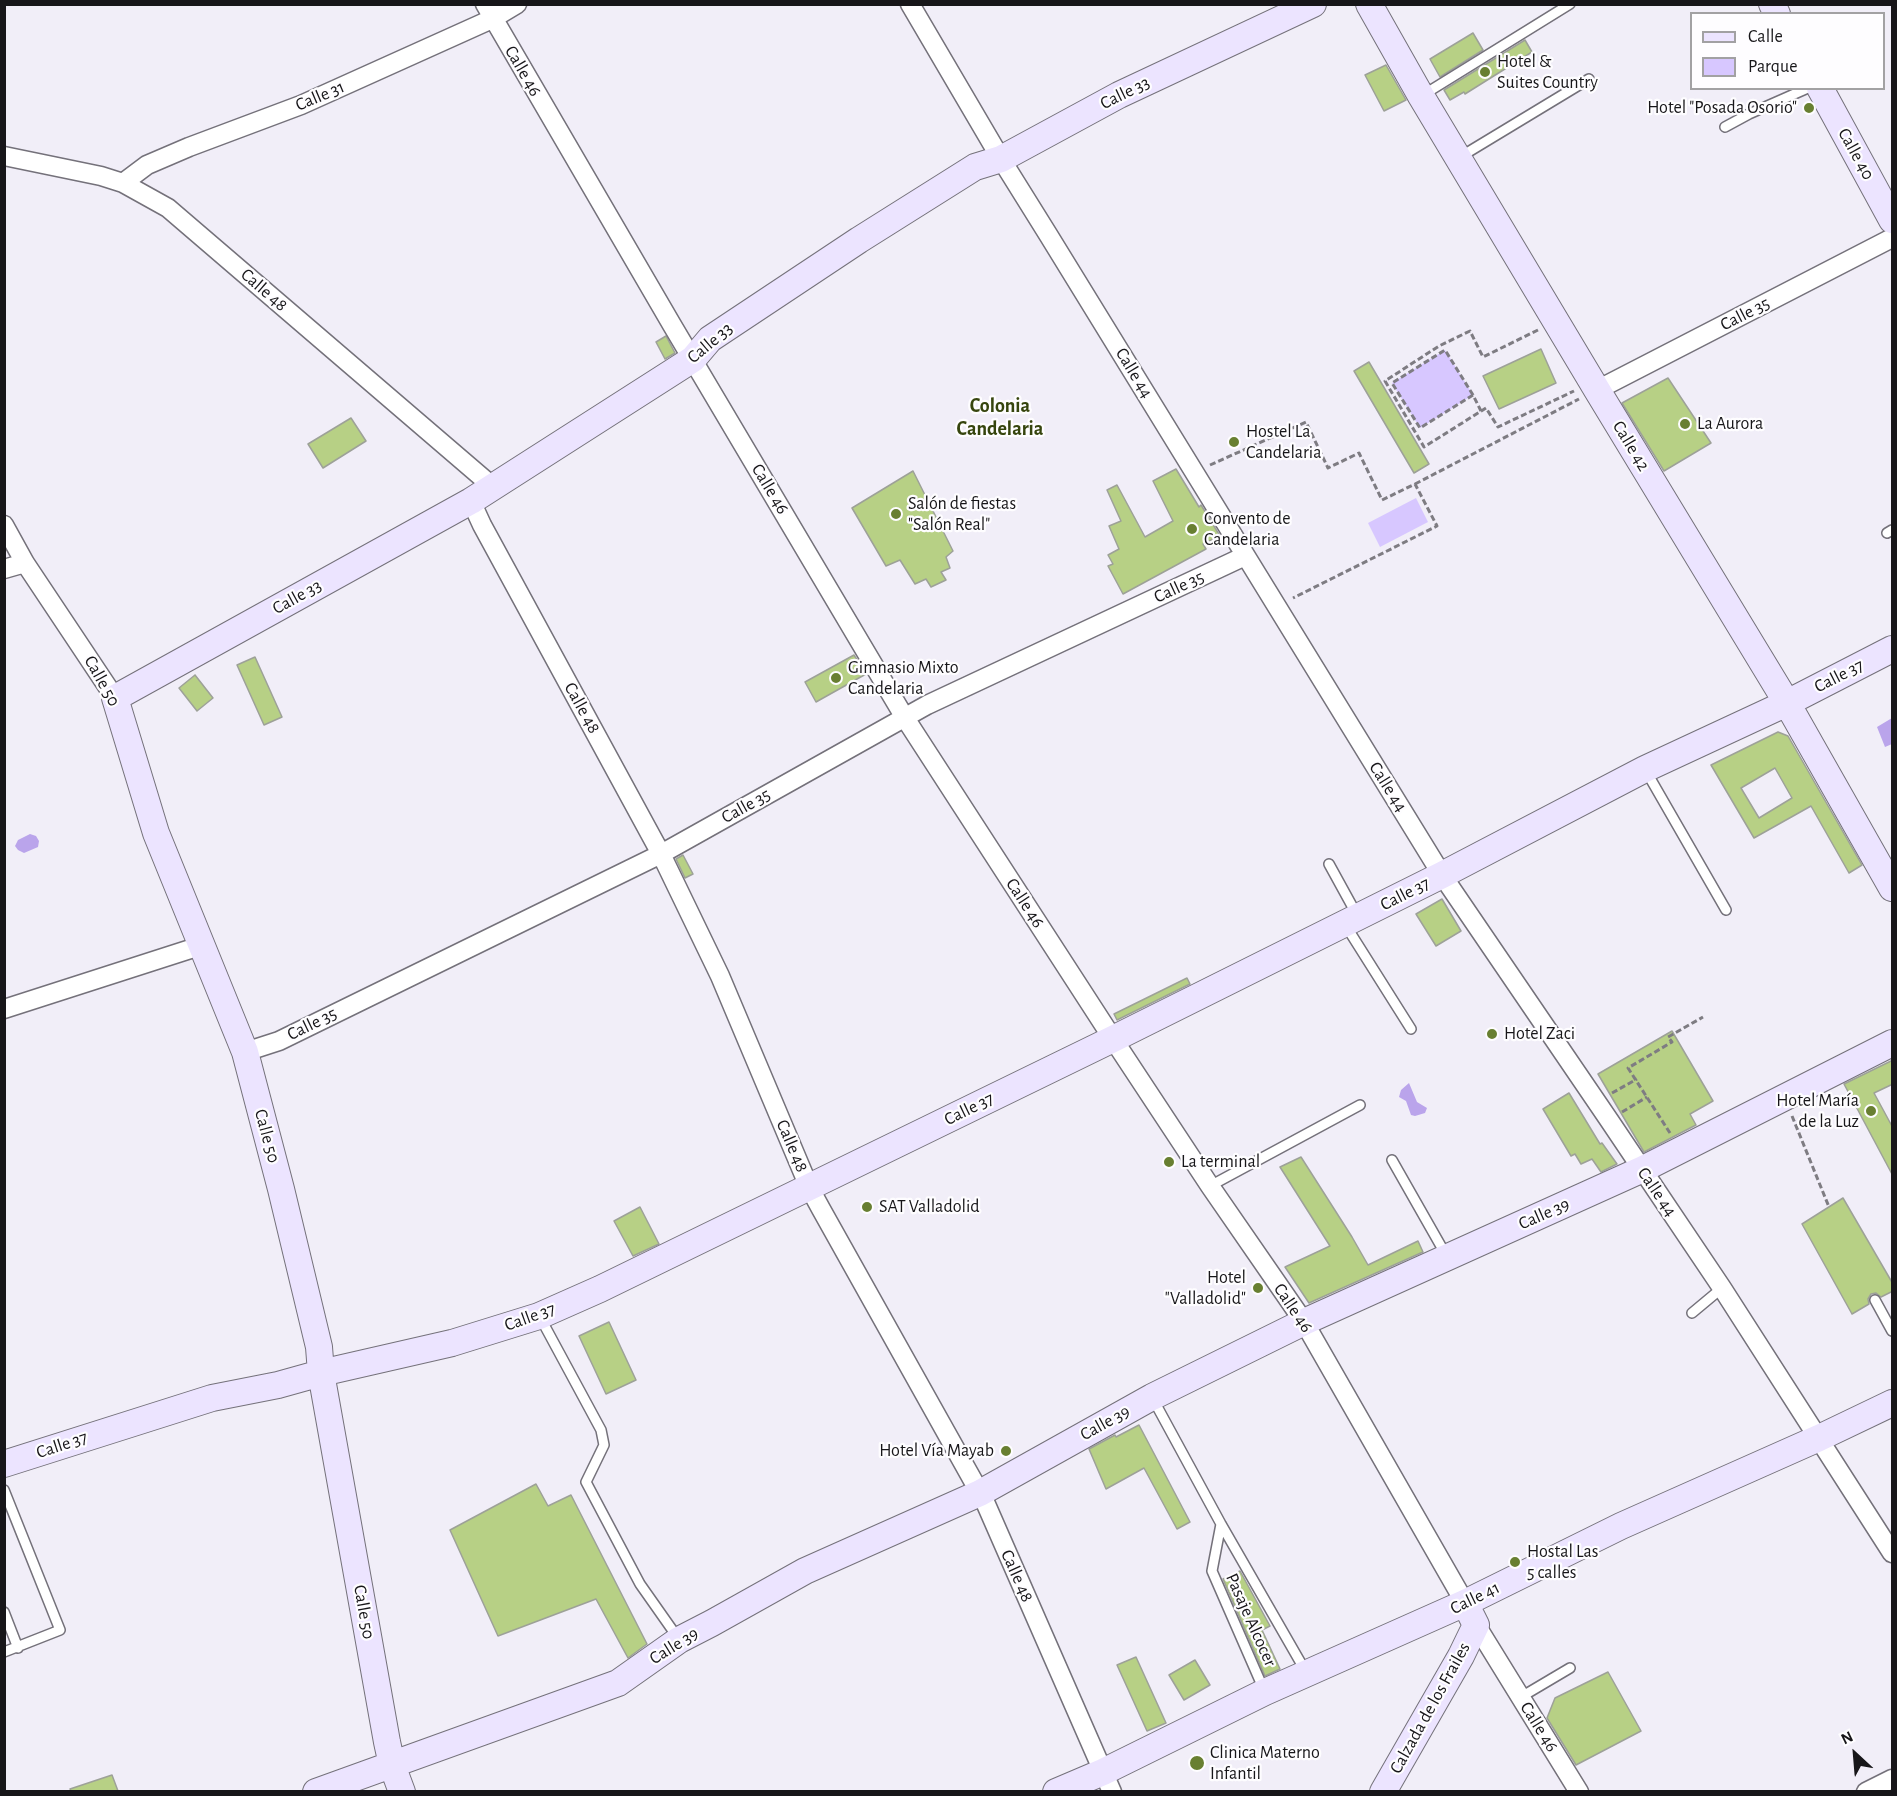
<!DOCTYPE html>
<html>
<head>
<meta charset="utf-8">
<style>
	body { margin:0 }
	#map { position:relative; width:1897px; height:1796px; overflow:hidden; background:#f1eef8; font-family:"Alegreya Sans",sans-serif }
	canvas { display:block }
	.frame { position:absolute; inset:0; border:6px solid #171619; pointer-events:none }
	.legend { position:absolute; left:1690px; top:12px; width:195px; height:78px; box-sizing:border-box; background:#fefdff; border:2px solid #a2a1a3; margin:0; padding:8px 10px; list-style:none; font-size:18px; color:#171619 }
	.legend li { display:flex; align-items:center; gap:12px; height:30px }
	.legend b { width:30px; border:2px solid #a2a1a3 }
	.north { position:absolute; left:1825px; top:1724px; width:60px; height:60px; -webkit-text-stroke:4px #fefdff; paint-order:stroke; rotate:334deg; font-size:16px; font-weight:700; line-height:24px; text-align:center; color:#171619 }
	.north::after { content:''; display:block; margin:auto; width:21px; height:27px; background:#171619; clip-path:polygon(50% 0,100% 100%,50% 72%,0 100%) }
</style>
</head>
<body>
<div id="map">
<canvas width="1897" height="1796"></canvas>
<div class="frame"></div>
<ul class="legend">
<li><b style="height:8px;background:#ece4ff"></b>Calle</li>
<li><b style="height:16px;background:#d7c7ff"></b>Parque</li>
</ul>
<div class="north">N</div>
</div>
<script>
const c = document.querySelector('canvas').getContext('2d');
c.lineJoin = 'round';
function fillPath(path, color) { c.fillStyle = color; c.fill(path, 'evenodd'); }
const poly = rows => new Path2D(rows.map(r => 'M' + r).join(''));
function trace(path, color, width, dash) { c.strokeStyle = color; c.lineWidth = width; c.lineCap = dash ? 'butt' : 'round'; c.setLineDash(dash || []); c.stroke(path); }
function drawText(font, color, halo, rows, align = 'center') {
  c.font = font + ' "Alegreya Sans",sans-serif'; c.lineWidth = 4.5; c.setLineDash([]); c.textBaseline = 'middle'; c.strokeStyle = halo; c.fillStyle = color; for (const [text, x, y, turn = 0] of rows) {
    c.save(); c.translate(x, y); c.rotate((+turn || 0) * Math.PI / 180); c.textAlign = isNaN(turn) ? turn : align; if (halo) c.strokeText(text, 0, 0); c.fillText(text, 0, 0); c.restore();
  }
}
fillPath(poly([
	[1445,350,1473,395,1420,428,1392,383],
	[1416,498,1428,522,1380,547,1368,523]
]), '#d7c7ff');
fillPath(poly([
	[1892,718,1892,744,1885,747,1877,727],
	[30,834,36,836,39,841,38,847,24,853,18,850,15,846,18,840],
	[1409,1083,1417,1102,1427,1108,1425,1113,1415,1116,1411,1115,1406,1101,1399,1097,1401,1090]
]), '#baa4eb');
const building = poly([
	[1473,33,1483,50,1440,77,1430,59,1473,33],
	[1525,40,1532,52,1465,94,1464,92,1450,100,1444,90,1525,40],
	[1386,65,1406,100,1384,111,1365,75,1386,65],
	[666,336,675,353,665,359,656,342,666,336],
	[1541,349,1556,383,1499,409,1483,376,1541,349],
	[1369,362,1429,464,1414,473,1354,371,1369,362],
	[1668,378,1711,443,1664,471,1622,403,1668,378],
	[351,418,366,441,323,468,308,444,351,418],
	[1176,469,1199,507,1201,505,1220,536,1203,544,1206,549,1123,594,1108,566,1113,564,1108,555,1119,549,1109,526,1121,521,1107,490,1117,485,1145,537,1173,521,1153,481,1176,469],
	[913,471,953,551,946,557,950,568,941,572,946,580,931,587,926,579,915,584,900,560,886,566,852,508,913,471],
	[854,655,866,674,816,702,805,682,854,655],
	[255,657,282,717,264,725,237,665,255,657],
	[195,675,213,698,197,711,179,688,195,675],
	[1778,732,1788,736,1862,865,1849,873,1811,806,1754,838,1711,765,1778,732],
	[1775,768,1792,798,1759,818,1741,788,1775,768],
	[683,855,693,874,685,878,676,859,683,855],
	[1442,899,1461,931,1436,946,1416,914,1442,899],
	[1187,978,1190,984,1117,1020,1114,1014,1187,978],
	[1672,1031,1713,1101,1690,1114,1696,1125,1644,1152,1598,1074,1672,1031],
	[1893,1060,1893,1084,1874,1093,1893,1128,1893,1176,1844,1084,1893,1060],
	[1569,1093,1600,1144,1602,1143,1617,1164,1601,1172,1592,1159,1581,1164,1575,1154,1571,1156,1543,1109,1569,1093],
	[1301,1157,1352,1237,1368,1265,1418,1241,1423,1252,1309,1303,1285,1267,1330,1246,1280,1167,1301,1157],
	[1843,1198,1893,1284,1893,1291,1881,1297,1876,1293,1871,1294,1868,1299,1869,1304,1852,1314,1802,1224,1843,1198],
	[640,1207,659,1244,633,1256,614,1221,640,1207],
	[609,1322,636,1380,606,1394,579,1336,609,1322],
	[1139,1425,1190,1522,1177,1529,1144,1468,1106,1489,1089,1449,1115,1435,1116,1437,1139,1425],
	[536,1484,548,1506,571,1495,647,1644,628,1658,596,1599,498,1636,450,1530,536,1484],
	[1240,1571,1270,1626,1262,1630,1280,1669,1265,1676,1223,1579,1240,1571],
	[1136,1657,1166,1723,1147,1731,1117,1665,1136,1657],
	[1195,1660,1210,1685,1184,1700,1169,1675,1195,1660],
	[1608,1672,1641,1731,1576,1765,1547,1718,1555,1698,1608,1672],
	[112,1775,118,1791,71,1791,70,1789,112,1775]
]);
fillPath(building, '#b7d085');
trace(building, '#9da198', 1.5);
const lane = poly([
	[1423,95,1570,4],
	[1725,127,1749,114,1808,88],
	[1460,157,1589,79],
	[1887,533,1892,530],
	[1646,771,1726,910],
	[1329,864,1357,915],
	[1346,926,1411,1029],
	[1392,1160,1446,1255],
	[1210,1186,1360,1105],
	[1875,1300,1892,1331],
	[1692,1313,1722,1288],
	[541,1319,601,1430,604,1445,586,1482,640,1584,678,1638],
	[1153,1399,1221,1524,1306,1672],
	[4,1490,60,1630,4,1652],
	[1221,1524,1212,1571,1264,1690],
	[4,1612,18,1648],
	[1521,1697,1570,1668]
]);
const street = poly([
	[485,4,672,325,905,718,1113,1039,1210,1186,1304,1322,1465,1603],
	[910,4,1001,159,1049,236,1442,875,1609,1120,1722,1288,1892,1553],
	[4,156,101,176,123,183,168,208,492,486],
	[123,183,147,165,189,147,301,105,492,19,517,4],
	[1597,390,1892,238],
	[471,501,482,525,661,854,720,976,809,1187,821,1209,985,1502,1112,1792],
	[4,525,25,563,115,698],
	[4,569,25,563],
	[4,1009,203,945],
	[245,1052,279,1041,661,854,927,705,1245,556],
	[1476,1625,1579,1792],
	[1866,1792,1892,1779]
]);
const secondary = poly([
	[1369,4,1421,96,1597,390,1787,703,1892,888],
	[1772,4,1777,14],
	[1820,88,1892,220],
	[4,1464,212,1398,278,1385,321,1373,452,1343,539,1316,600,1289,1113,1039,1442,875,1645,769,1787,703,1892,649],
	[316,1792,618,1683,679,1640,712,1623,805,1571,980,1493,1152,1397,1304,1322,1643,1169,1892,1043],
	[402,1792,392,1765,387,1742,321,1373,319,1347,281,1189,245,1052,156,833,115,698,471,501,693,359,710,339,859,240,975,167,1001,159,1119,95,1313,4],
	[1056,1792,1103,1772,1265,1692,1465,1603,1621,1526,1819,1438,1892,1403],
	[1383,1792,1461,1656,1476,1625,1465,1603]
]);
trace(lane, '#74717a', 12);
trace(street, '#74717a', 21);
trace(secondary, '#74717a', 28);
trace(poly([
	[1538,330,1483,357,1470,331,1439,346,1385,381,1424,447,1486,408,1498,427,1574,391],
	[1473,395,1420,428,1392,383,1445,350,1473,395,1481,411],
	[1210,465,1306,422,1328,468,1359,453,1382,500,1415,484,1437,526,1293,598],
	[1415,484,1579,399],
	[1612,1093,1637,1079],
	[1622,1112,1647,1097],
	[1792,1116,1829,1207],
	[1670,1133,1628,1068,1672,1042,1668,1037,1703,1017]
]), '#7e7c82', 3, [6, 3]);
trace(lane, '#fff', 9);
trace(street, '#fff', 18);
trace(secondary, '#ece4ff', 26);
for (const [x, y, r, color] of [
	[1485,72,6,"#687f31"],
	[1809,108,6,"#687f31"],
	[1685,424,6,"#687f31"],
	[1234,442,6,"#687f31"],
	[896,514,6,"#687f31"],
	[1192,529,6,"#687f31"],
	[836,678,6,"#687f31"],
	[1492,1034,6,"#687f31"],
	[1871,1111,6,"#687f31"],
	[1169,1162,6,"#687f31"],
	[867,1207,6,"#687f31"],
	[1258,1288,6,"#687f31"],
	[1006,1451,6,"#687f31"],
	[1515,1562,6,"#687f31"],
	[1197,1763,8,"#687f31"]
]) { const dot = new Path2D(); dot.arc(x, y, r, 0, 2 * Math.PI); c.fillStyle = color; c.fill(dot); trace(dot, '#fefdff', 2); }
drawText('18px', '#171619', '#fefdff', [
	["Hotel &",1497,62],
	["Suites Country",1497,83],
	["Hotel \"Posada Osorio\"",1797,108,"right"],
	["La Aurora",1697,424],
	["Hostel La",1246,432],
	["Candelaria",1246,453],
	["Salón de fiestas",908,504],
	["\"Salón Real\"",908,525],
	["Convento de",1204,519],
	["Candelaria",1204,540],
	["Gimnasio Mixto",848,668],
	["Candelaria",848,689],
	["Hotel Zaci",1504,1034],
	["Hotel María",1859,1101,"right"],
	["de la Luz",1859,1122,"right"],
	["La terminal",1181,1162],
	["SAT Valladolid",879,1207],
	["Hotel",1246,1278,"right"],
	["\"Valladolid\"",1246,1299,"right"],
	["Hotel Vía Mayab",994,1451,"right"],
	["Hostal Las",1527,1552],
	["5 calles",1527,1573],
	["Clinica Materno",1210,1753],
	["Infantil",1210,1774]
], 'left');
drawText('18px', '#171619', '#fefdff', [
	["Calle 46",523,71,60],
	["Calle 33",1125,93,-26],
	["Calle 31",320,96,-23],
	["Calle 40",1856,154,61],
	["Calle 48",264,290,41],
	["Calle 35",1745,314,-27],
	["Calle 33",710,343,-40],
	["Calle 44",1134,373,59],
	["Calle 42",1631,446,59],
	["Calle 46",770,489,59],
	["Calle 35",1179,587,-25],
	["Calle 33",297,597,-29],
	["Calle 37",1839,676,-27],
	["Calle 50",102,681,61],
	["Calle 48",582,708,61],
	["Calle 44",1388,787,58],
	["Calle 35",746,806,-29],
	["Calle 37",1405,894,-27],
	["Calle 46",1025,903,57],
	["Calle 35",312,1024,-26],
	["Calle 37",969,1109,-26],
	["Calle 50",267,1136,75],
	["Calle 48",792,1146,67],
	["Calle 44",1657,1192,56],
	["Calle 39",1544,1214,-24],
	["Calle 46",1293,1308,56],
	["Calle 37",530,1317,-20],
	["Calle 39",1105,1423,-29],
	["Calle 37",62,1445,-18],
	["Calle 48",1017,1576,66],
	["Calle 41",1475,1598,-26],
	["Calle 50",364,1612,80],
	["Pasaje Alcocer",1251,1620,66],
	["Calle 39",674,1646,-32],
	["Calzada de los Frailes",1430,1708,-61],
	["Calle 46",1539,1727,58]
]);
drawText('bold 20px', '#36450e', '#fefdff', [
	["Colonia",1000,406],
	["Candelaria",1000,429]
]);
</script>
</body>
</html>
